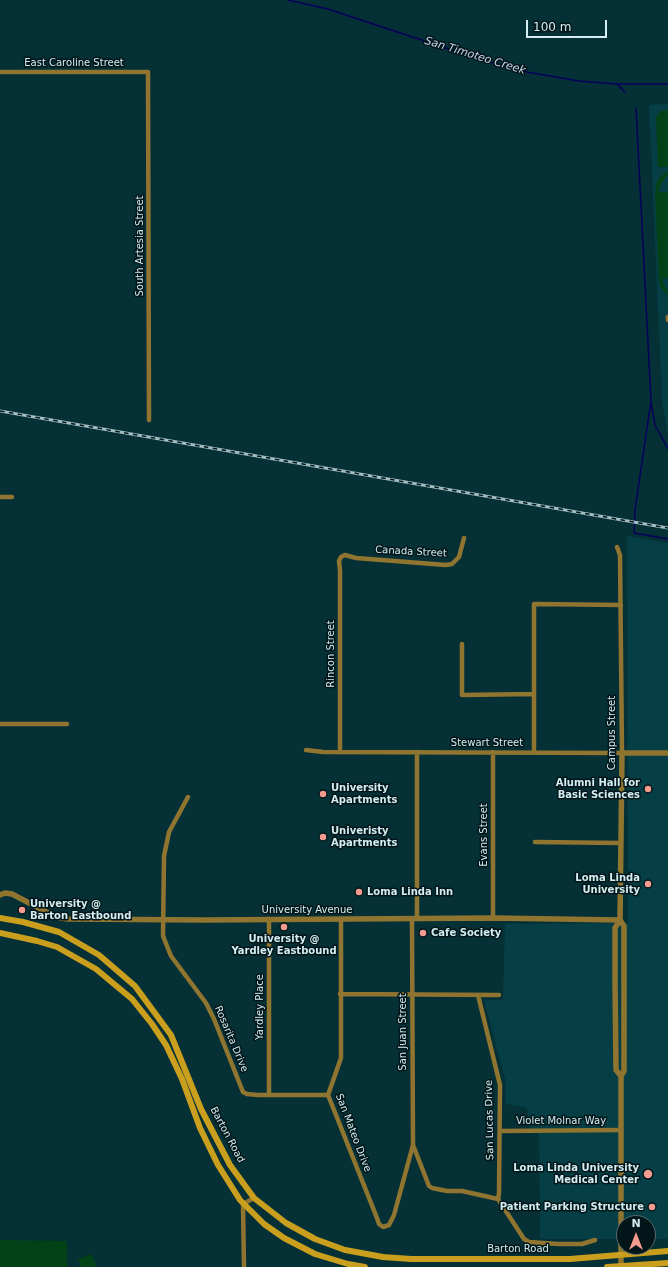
<!DOCTYPE html>
<html>
<head>
<meta charset="utf-8">
<style>
	body { margin:0 }
	#map { position:relative; width:668px; height:1267px; overflow:hidden; background:#053036; font-family:"DejaVu Sans",sans-serif }
	canvas { display:block }
	.north { position:absolute; left:616px; top:1215px; width:40px; height:40px; box-sizing:border-box; background:#021619; border:1px solid #566c6f; border-radius:50%; rotate:0deg; font-size:11px; font-weight:700; line-height:16px; text-align:center; color:#d3edf1 }
	.north::after { content:''; display:block; margin:auto; width:14px; height:18px; background:#f59c90; clip-path:polygon(50% 0,100% 100%,50% 72%,0 100%) }
	.scale { position:absolute; left:526px; top:20px; width:81px; height:18px; box-sizing:border-box; border:2px solid #d3edf1; border-top:0; padding-left:5px; font-size:12px; line-height:14px; white-space:nowrap; color:#d3edf1; -webkit-text-stroke:3px #021619; paint-order:stroke }
</style>
</head>
<body>
<div id="map">
<canvas width="668" height="1267"></canvas>
<div class="north">N</div>
<div class="scale">100 m</div>
</div>
<script>
const c = document.querySelector('canvas').getContext('2d');
c.lineJoin = 'round';
function fillPath(path, color) { c.fillStyle = color; c.fill(path, 'evenodd'); }
const poly = rows => new Path2D(rows.map(r => 'M' + r).join(''));
function trace(path, color, width, dash) { c.strokeStyle = color; c.lineWidth = width; c.lineCap = dash ? 'butt' : 'round'; c.setLineDash(dash || []); c.stroke(path); }
function drawText(font, color, halo, rows, align = 'center') {
  c.font = font + ' "DejaVu Sans",sans-serif'; c.lineWidth = 3; c.setLineDash([]); c.textBaseline = 'middle'; c.strokeStyle = halo; c.fillStyle = color; for (const [text, x, y, turn = 0] of rows) {
    c.save(); c.translate(x, y); c.rotate((+turn || 0) * Math.PI / 180); c.textAlign = isNaN(turn) ? turn : align; if (halo) c.strokeText(text, 0, 0); c.fillText(text, 0, 0); c.restore();
  }
}
fillPath(poly([
	[668,104,668,436,662,402,649,105],
	[627,536,668,543,668,1239,648,1239,648,1223,624,1223,624,1239,540,1239,539,1135,528,1125,527,1108,506,1104,505,1079,484,1000,503,1000,505,924,628,923]
]), '#063e45');
fillPath(poly([
	[668,110,668,167,658,167,656,117,661,111],
	[668,171,668,175,662,182,658,192,668,192,668,278,662,279,664,285,668,291,668,296,660,286,659,281,655,193,657,182,660,177],
	[0,1240,67,1241,67,1267,0,1267],
	[92,1254,97,1267,81,1267,78,1259]
]), '#024217');
trace(poly([
	[288,0,328,9,479,59,527,72,579,81,617,84,668,84],
	[617,84,625,92],
	[636,108,651,401,635,510,634,533,668,539],
	[651,403,655,425,668,449]
]), '#07005b', 1.5);
trace(poly([
	[0,72,148,72,149,420],
	[668,317,668,320],
	[0,497,12,497],
	[462,644,462,695,534,694],
	[0,724,67,724],
	[306,750,323,752,622,753,620,555,617,547],
	[340,752,340,570,339,561,341,557,345,555,356,558,446,565,452,564,459,557,464,538],
	[534,752,534,604,621,605],
	[188,797,169,832,164,856,163,936,171,956,206,1003,214,1019,243,1092,247,1094,258,1095,328,1095],
	[535,842,621,843],
	[493,918,493,752],
	[269,919,269,1095],
	[341,919,341,1058,328,1095,377,1218,379,1224,383,1227,389,1225,394,1215,413,1145,412,919],
	[417,919,417,752],
	[340,994,499,995],
	[478,995,500,1085,499,1193,498,1199],
	[500,1131,621,1130],
	[413,1145,429,1186,432,1188,447,1191,462,1191,498,1199,524,1239,529,1242,558,1244,582,1244,595,1240],
	[244,1267,243,1204,254,1198]
]), '#907530', 4.5);
trace(poly([
	[0,895,5,893,12,894,56,917,67,919,204,920,493,918,620,920],
	[620,920,624,926,624,1071,621,1076,621,1267],
	[621,1076,616,1070,615,979,615,928,620,920,622,753,668,753]
]), '#907530', 5.5);
trace(poly([
	[0,918,23,922,59,932,99,955,135,986,171,1035,201,1109,230,1165,254,1198,286,1223,315,1239,345,1250,383,1257,411,1259,570,1259,668,1251],
	[0,933,37,941,57,947,96,969,132,999,152,1024,166,1045,182,1079,200,1128,218,1165,240,1200,264,1224,284,1238,315,1254,348,1264,365,1267],
	[607,1267,668,1263]
]), '#ca9f1d', 6);
const rail = poly([
	[0,411,668,528]
]);
trace(rail, '#a0bec3', 3);
trace(rail, '#021619', 1.5, [4.5]);
for (const [x, y, r, color] of [
	[648,789,4,"#f59c90"],
	[323,794,4,"#f59c90"],
	[323,837,4,"#f59c90"],
	[648,884,4,"#f59c90"],
	[359,892,4,"#f59c90"],
	[22,910,4,"#f59c90"],
	[284,927,4,"#f59c90"],
	[423,933,4,"#f59c90"],
	[648,1174,5,"#f59c90"],
	[652,1207,4,"#f59c90"]
]) { const dot = new Path2D(); dot.arc(x, y, r, 0, 2 * Math.PI); c.fillStyle = color; c.fill(dot); trace(dot, '#021619', 1.5); }
drawText('10px', '#d3edf1', '#021619', [
	["East Caroline Street",74,63],
	["South Artesia Street",140,246,-90],
	["Canada Street",411,552,3],
	["Rincon Street",331,654,-90],
	["Campus Street",612,733,-90],
	["Stewart Street",487,743],
	["Evans Street",484,835,-90],
	["University Avenue",307,910],
	["Yardley Place",260,1007,-90],
	["San Juan Street",403,1032,-90],
	["Rosarita Drive",231,1039,67],
	["San Lucas Drive",490,1120,-91],
	["Violet Molnar Way",561,1121],
	["San Mateo Drive",353,1133,69],
	["Barton Road",227,1135,62],
	["Barton Road",518,1249]
]);
drawText('bold 10px', '#d3edf1', '#021619', [
	["Alumni Hall for",640,783,"right"],
	["Basic Sciences",640,795,"right"],
	["University",331,788],
	["Apartments",331,800],
	["Univeristy",331,831],
	["Apartments",331,843],
	["Loma Linda",640,878,"right"],
	["University",640,890,"right"],
	["Loma Linda Inn",367,892],
	["University @",30,904],
	["Barton Eastbound",30,916],
	["Cafe Society",431,933],
	["University @",284,939,"center"],
	["Yardley Eastbound",284,951,"center"],
	["Loma Linda University",639,1168,"right"],
	["Medical Center",639,1180,"right"],
	["Patient Parking Structure",644,1207,"right"]
], 'left');
drawText('italic 11px', '#c9d3eb', '#021619', [
	["San Timoteo Creek",475,56,17]
]);
</script>
</body>
</html>
